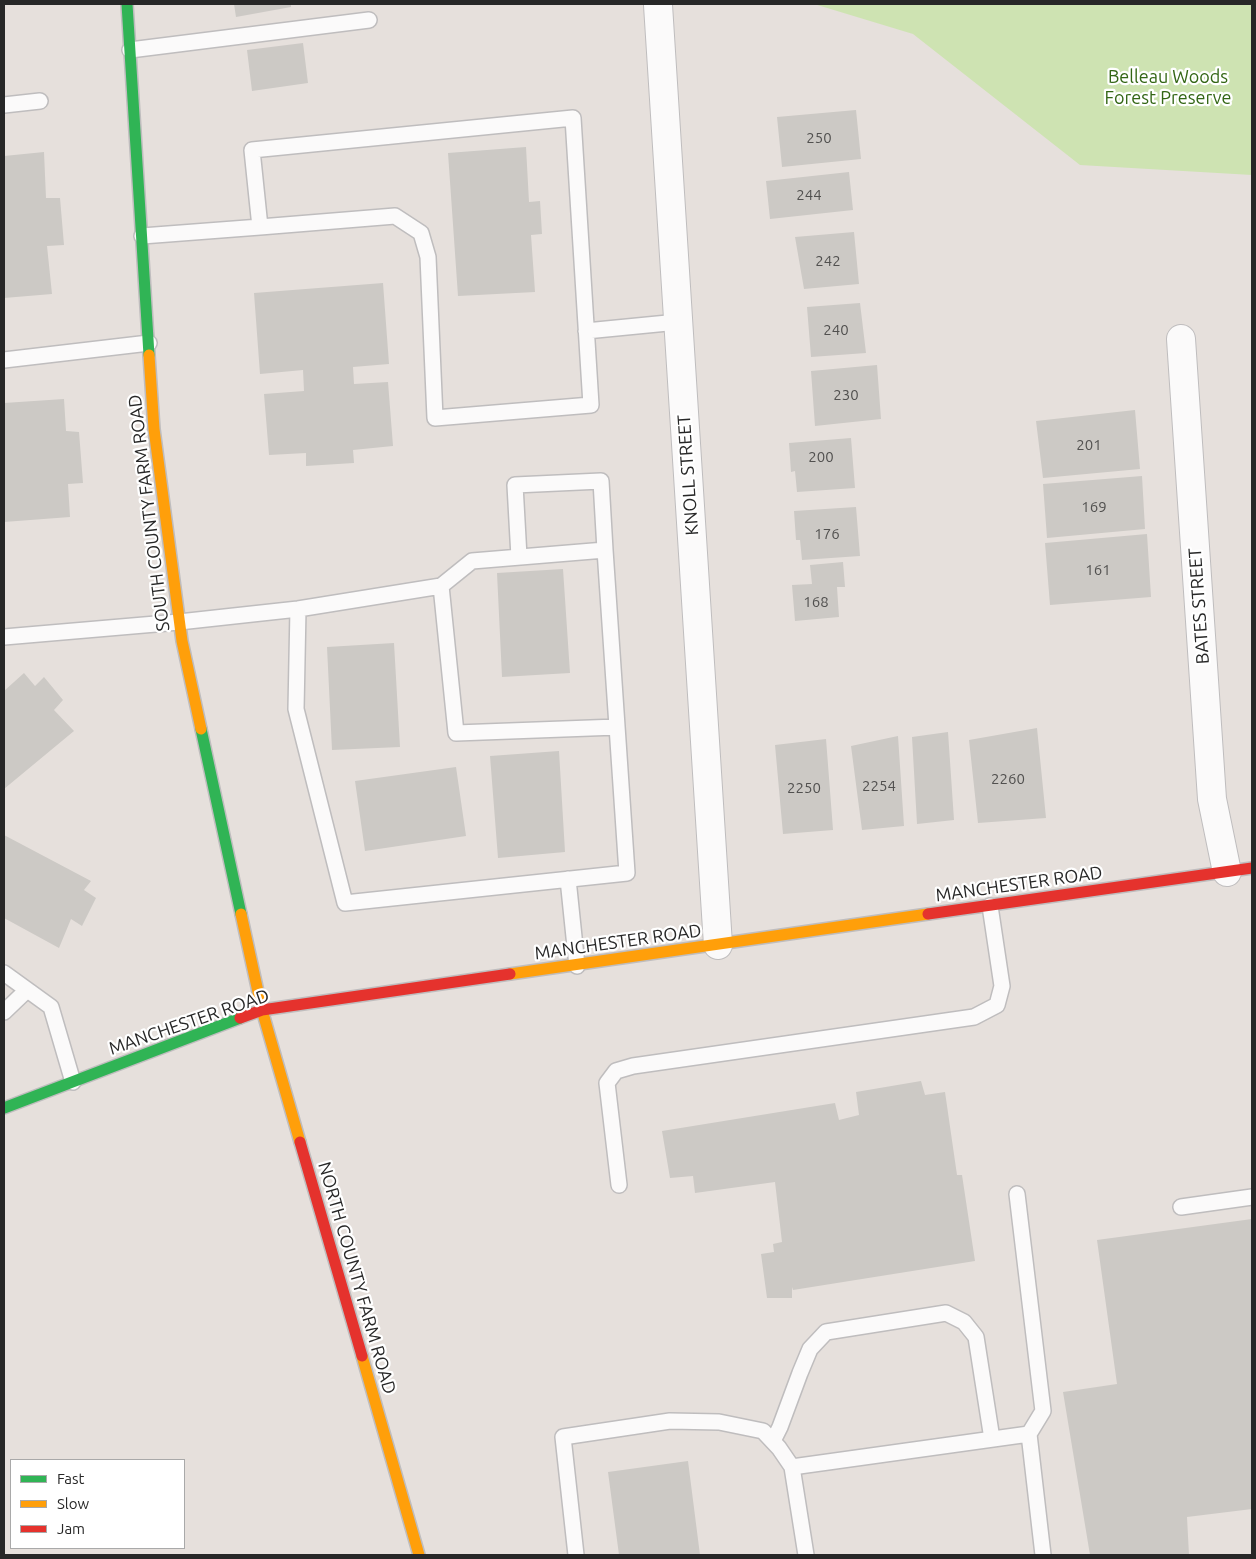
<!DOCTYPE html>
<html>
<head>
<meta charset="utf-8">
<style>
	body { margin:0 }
	#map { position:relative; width:1256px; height:1559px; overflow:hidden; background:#e6e0dc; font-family:Ubuntu,sans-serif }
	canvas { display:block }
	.frame { position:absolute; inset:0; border:5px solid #272727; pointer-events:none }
	.legend { position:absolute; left:10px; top:1459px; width:175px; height:90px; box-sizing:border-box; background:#fff; border:1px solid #a9a9a9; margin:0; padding:6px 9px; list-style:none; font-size:15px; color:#272727 }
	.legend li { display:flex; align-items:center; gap:10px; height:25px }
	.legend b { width:25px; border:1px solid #a9a9a9 }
</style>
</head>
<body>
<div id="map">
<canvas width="1256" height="1559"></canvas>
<div class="frame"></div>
<ul class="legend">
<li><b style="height:6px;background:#30b455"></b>Fast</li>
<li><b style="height:6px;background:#ff9f0a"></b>Slow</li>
<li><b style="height:6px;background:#e5322d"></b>Jam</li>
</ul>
</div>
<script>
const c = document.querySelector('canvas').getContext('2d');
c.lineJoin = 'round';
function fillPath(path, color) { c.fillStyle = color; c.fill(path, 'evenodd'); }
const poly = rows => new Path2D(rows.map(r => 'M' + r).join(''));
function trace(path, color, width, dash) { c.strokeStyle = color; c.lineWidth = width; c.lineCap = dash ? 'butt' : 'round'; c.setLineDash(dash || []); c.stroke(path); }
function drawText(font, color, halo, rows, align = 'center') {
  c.font = font + ' Ubuntu,sans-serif'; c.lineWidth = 4.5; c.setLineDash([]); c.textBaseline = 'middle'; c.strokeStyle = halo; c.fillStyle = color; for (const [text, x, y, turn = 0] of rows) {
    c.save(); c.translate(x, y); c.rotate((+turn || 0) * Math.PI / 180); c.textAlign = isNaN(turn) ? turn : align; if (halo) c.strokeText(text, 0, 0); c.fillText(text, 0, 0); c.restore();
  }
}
fillPath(poly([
	[814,4,1252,4,1252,175,1080,165,913,34]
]), '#cee3b2');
fillPath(poly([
	[234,4,291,4,291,7,236,17],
	[303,43,308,83,252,91,247,50],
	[856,110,861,159,782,167,777,117],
	[526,147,529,202,540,201,542,234,531,235,535,292,458,296,448,153],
	[44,152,46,198,60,198,64,245,47,246,52,294,4,298,4,156],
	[849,172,853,210,770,219,766,181],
	[854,232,859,284,804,289,795,237],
	[383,283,389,364,353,367,354,384,388,382,393,446,353,450,354,463,306,466,306,453,269,455,264,394,304,391,303,370,260,374,254,293],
	[860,303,866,353,811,357,807,307],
	[877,365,881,419,815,426,811,371],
	[64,399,66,431,79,432,83,483,68,484,70,517,4,522,4,403],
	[1135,410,1140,469,1043,478,1036,421],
	[851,438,855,488,797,492,795,471,791,472,789,443],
	[1142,476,1145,529,1047,538,1043,484],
	[856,507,860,556,802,560,800,540,796,540,794,511],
	[1147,534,1151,597,1050,605,1045,543],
	[843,562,845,587,837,587,839,617,795,621,792,585,812,584,810,565],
	[563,569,570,673,502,677,497,573],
	[394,643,400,747,332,750,327,647],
	[24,673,35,686,44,677,63,700,54,710,74,731,4,789,4,691],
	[1037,728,1046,818,978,823,969,740],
	[948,732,954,820,917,824,912,737],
	[898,736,904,826,862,830,851,746],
	[826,739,833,830,783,834,775,745],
	[559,751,565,852,498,858,490,756],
	[456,767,466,836,365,851,355,781],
	[4,835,91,881,84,890,96,898,82,926,71,919,59,948,4,918],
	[921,1081,925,1095,945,1092,957,1175,962,1175,975,1261,793,1290,792,1287,792,1298,767,1298,761,1254,774,1252,773,1244,782,1242,775,1182,695,1193,693,1176,670,1178,662,1131,835,1103,839,1120,859,1115,856,1092],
	[1252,1219,1252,1509,1187,1517,1189,1555,1090,1555,1063,1392,1117,1384,1097,1240],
	[688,1461,700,1555,619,1555,608,1472]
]), '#ccc9c5');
const lane = poly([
	[130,50,369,20],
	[4,105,40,101],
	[142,236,260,227,395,216,421,233,428,257,435,418,591,405,573,118,252,150,260,227],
	[586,331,678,322],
	[4,360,149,343],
	[519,557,515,485,601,481,605,550],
	[441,586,456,733,617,727],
	[4,637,179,622,298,609,441,586,472,561,605,550,627,873,345,903,296,709,298,609],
	[568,879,577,966],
	[4,973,51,1007,73,1082],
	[4,1012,27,990],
	[619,1185,607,1083,616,1071,633,1066,974,1017,997,1005,1002,986,990,906],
	[1017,1194,1043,1411,1029,1434],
	[1181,1207,1252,1197],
	[773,1441,780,1427,800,1373,810,1349,826,1332,946,1313,964,1322,976,1337,992,1439],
	[792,1467,1029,1434,1043,1555],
	[576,1555,563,1437,670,1421,719,1422,763,1431,779,1448,792,1467,806,1555]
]);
const street = poly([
	[658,5,718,945],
	[1181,339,1212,799,1227,872]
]);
const fast = poly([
	[127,4,149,355],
	[201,729,241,914],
	[4,1108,240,1018]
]);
const slow = poly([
	[149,355,154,429,182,641,201,729],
	[241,914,262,1010,300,1142],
	[510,974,928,914],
	[362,1356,419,1555]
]);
const jam = poly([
	[928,914,1252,868],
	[240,1018,262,1010,510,974],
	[300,1142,362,1356]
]);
trace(lane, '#bfbdbe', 18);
trace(street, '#bfbdbe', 30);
trace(fast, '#bfbdbe', 14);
trace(slow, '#bfbdbe', 14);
trace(jam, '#bfbdbe', 14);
trace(lane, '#fbfafa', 15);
trace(street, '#fbfafa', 28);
trace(fast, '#30b455', 11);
trace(slow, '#ff9f0a', 11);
trace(jam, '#e5322d', 11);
drawText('15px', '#51504f', null, [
	["250",819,138],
	["244",809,195],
	["242",828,261],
	["240",836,330],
	["230",846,395],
	["201",1089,445],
	["200",821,457],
	["169",1094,507],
	["176",827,534],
	["161",1098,570],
	["168",816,602],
	["2260",1008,779],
	["2254",879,786],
	["2250",804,788]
]);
drawText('18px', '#336615', '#fff', [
	["Belleau Woods",1168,77],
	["Forest Preserve",1168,98]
]);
drawText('18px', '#272727', '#fff', [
	["KNOLL STREET",688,475,-94],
	["SOUTH COUNTY FARM ROAD",149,513,-97],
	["BATES STREET",1199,606,-94],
	["MANCHESTER ROAD",1019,884,-8],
	["MANCHESTER ROAD",618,942,-8],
	["MANCHESTER ROAD",189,1022,-19],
	["NORTH COUNTY FARM ROAD",357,1278,74]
]);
</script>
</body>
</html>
